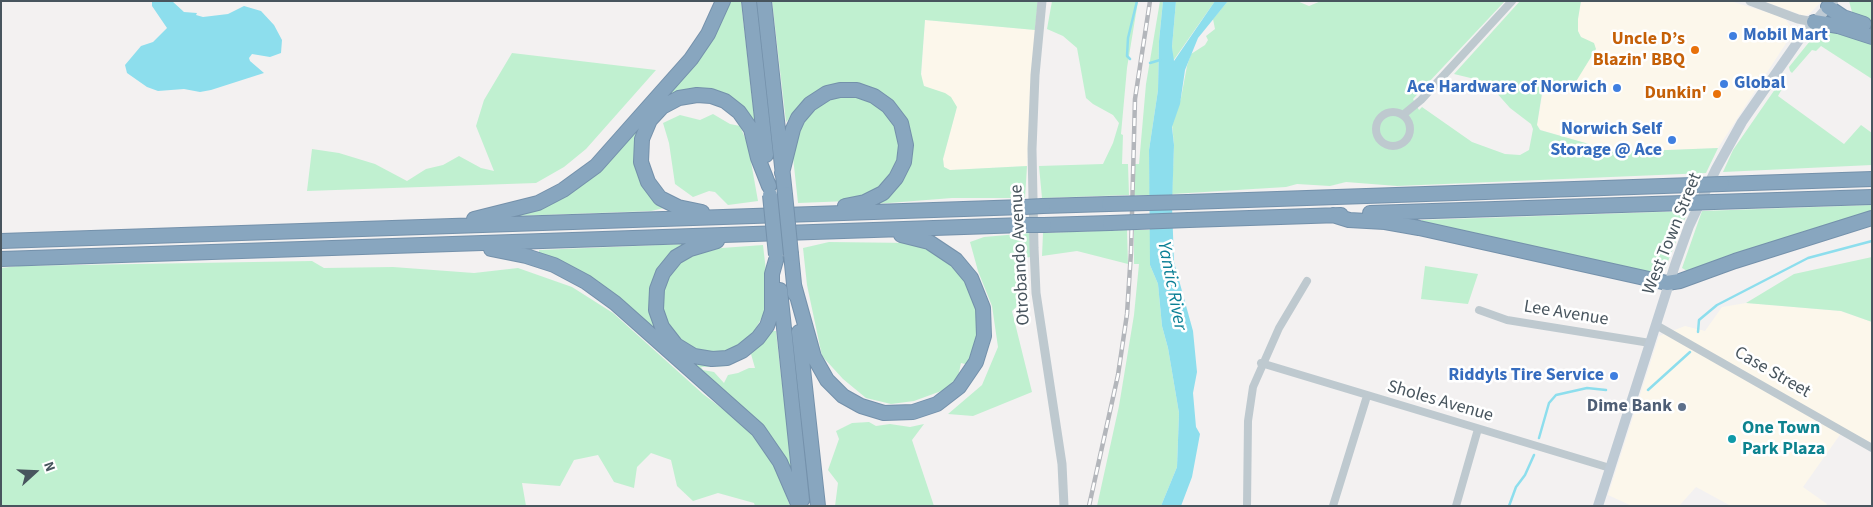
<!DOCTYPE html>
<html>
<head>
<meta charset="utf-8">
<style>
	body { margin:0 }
	#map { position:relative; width:1873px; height:507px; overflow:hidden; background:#f3f1f1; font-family:"Source Sans 3",sans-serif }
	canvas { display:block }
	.frame { position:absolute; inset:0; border:2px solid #48555e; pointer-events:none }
	.north { position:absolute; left:10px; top:447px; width:50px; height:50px; -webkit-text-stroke:4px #fff; paint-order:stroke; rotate:70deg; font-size:14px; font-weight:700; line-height:20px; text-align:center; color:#48555e }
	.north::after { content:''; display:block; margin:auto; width:18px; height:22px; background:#48555e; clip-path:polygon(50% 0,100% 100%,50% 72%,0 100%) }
</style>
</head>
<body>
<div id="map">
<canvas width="1873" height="507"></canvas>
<div class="frame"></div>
<div class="north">N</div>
</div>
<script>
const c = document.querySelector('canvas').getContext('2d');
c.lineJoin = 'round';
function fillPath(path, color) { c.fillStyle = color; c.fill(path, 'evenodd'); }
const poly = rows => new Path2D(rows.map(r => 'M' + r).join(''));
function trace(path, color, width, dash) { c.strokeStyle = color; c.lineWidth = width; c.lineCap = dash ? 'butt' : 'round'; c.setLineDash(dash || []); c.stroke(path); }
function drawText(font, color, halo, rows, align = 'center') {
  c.font = font + ' "Source Sans 3",sans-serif'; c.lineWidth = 5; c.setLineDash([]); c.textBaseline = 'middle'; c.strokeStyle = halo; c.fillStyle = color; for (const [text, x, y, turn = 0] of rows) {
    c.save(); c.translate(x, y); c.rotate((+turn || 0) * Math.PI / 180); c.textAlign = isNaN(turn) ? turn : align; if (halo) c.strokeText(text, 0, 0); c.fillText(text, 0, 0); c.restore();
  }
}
fillPath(poly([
	[1581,1,1730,1,1776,15,1786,20,1791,27,1792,34,1718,148,1617,152,1541,130,1537,125,1543,92,1570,89,1595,51,1595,45,1581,37,1578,31,1578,19],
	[1764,1,1822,1,1809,14,1804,16],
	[925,20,1035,30,1027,166,950,170,944,167,943,159,956,111,951,97,927,88,921,82],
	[1746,303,1840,311,1872,322,1872,443,1844,429,1803,487,1827,504,1826,506,1731,506,1696,487,1679,506,1632,506,1608,495,1659,336,1685,326,1705,331,1722,307]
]), '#fcf7eb');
fillPath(poly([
	[727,1,741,1,755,124,716,94,656,106],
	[772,1,1038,1,1035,30,925,20,921,74,924,86,945,93,951,97,957,107,943,159,944,167,950,170,1027,166,1025,198,952,198,876,204,895,188,907,131,857,85,798,110,786,122],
	[1052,1,1138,1,1127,68,1121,134,1123,135,1122,164,1128,164,1129,195,1042,198,1039,166,1103,164,1113,143,1119,123,1113,115,1093,104,1086,98,1077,48,1063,36,1047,29],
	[1160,1,1163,1,1159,41,1158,90,1149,150,1150,195,1134,195,1135,164,1139,164,1146,84],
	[1176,1,1215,1,1173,61,1172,47],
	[1228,1,1297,1,1309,6,1321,1,1505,1,1413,99,1419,110,1422,107,1472,142,1505,154,1520,155,1529,150,1533,129,1531,124,1510,108,1487,82,1454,74,1520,1,1581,1,1578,19,1578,31,1581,37,1594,43,1596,49,1572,88,1565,92,1548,90,1542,93,1537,125,1540,130,1617,152,1718,148,1706,173,1397,186,1346,182,1330,186,1297,184,1286,187,1172,194,1174,145,1172,124,1181,98,1187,66,1191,54,1205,45,1208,40,1206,36,1215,29,1213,19],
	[1849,1,1872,1,1872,22,1852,12],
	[1831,30,1872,43,1872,79,1821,46,1816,51,1812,50,1792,73,1790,71,1789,67,1810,41,1824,31],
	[512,53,656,70,586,149,564,167,536,183,307,191,312,149,339,153,375,164,407,181,426,169,443,165,459,156,481,168,494,171,476,126,484,100],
	[1780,82,1783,82,1783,87,1778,96,1844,144,1861,125,1872,133,1872,165,1723,172,1733,150],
	[847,94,872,99,892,118,901,139,898,167,881,189,849,201,798,203,792,148,804,119,822,101],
	[713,114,730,124,740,126,748,145,758,201,728,205,715,192,709,191,693,197,675,184,669,143,663,123,680,115,700,120],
	[644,119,637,149,659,202,664,208,651,211,516,216,518,213,547,202],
	[1872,205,1872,213,1687,271,1682,268,1702,211],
	[1688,211,1665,269,1659,276,1420,222,1422,220],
	[1127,230,1128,264,1077,251,1042,256,1043,233],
	[1134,230,1151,230,1150,265,1158,284,1162,326,1168,348,1179,413,1177,467,1161,506,1097,506,1119,406,1134,315,1139,264,1134,264],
	[1030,233,1030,257,1025,258,1026,298,1012,311,1032,392,973,416,948,414,982,385,998,347,992,306,978,271,970,242,984,237],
	[829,242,912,243,932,250,960,271,977,301,980,337,969,365,961,363,958,377,944,390,914,401,891,404,866,398,843,379,822,356,807,285,803,248],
	[685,244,660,268,661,339,539,254,539,250],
	[763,245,768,288,766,310,751,337,736,348,719,353,685,348,665,326,660,300,666,278,676,263,692,253,708,249],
	[1872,257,1872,322,1841,311,1746,303,1794,274],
	[312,261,324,268,393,267,474,273,518,268,572,287,613,313,703,394,750,430,774,463,790,506,755,506,754,503,718,493,693,501,677,486,671,460,651,453,637,467,634,488,614,482,598,455,574,460,560,486,522,483,526,506,1,506,1,268,19,266],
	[1425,266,1478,274,1468,304,1421,299],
	[771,331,776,331,781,375,793,473,790,477,685,356,708,364],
	[751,354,755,368,749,368,738,373,728,375,724,383,714,372,703,370,701,367,728,366],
	[869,422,876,426,890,424,910,427,924,424,912,440,934,506,835,506,838,483,828,470,839,439,836,431,852,423]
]), '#c0f0d0');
fillPath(poly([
	[152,1,172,1,184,12,197,13,196,15,203,17,228,14,244,6,261,11,274,25,282,40,281,53,270,57,252,54,249,58,250,61,264,73,211,90,200,92,184,89,158,91,147,87,127,73,125,65,141,46,153,42,167,28,152,6],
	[1163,1,1176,1,1172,47,1174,61,1215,1,1228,1,1198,38,1185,70,1180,104,1172,127,1174,145,1172,206,1174,262,1193,331,1197,372,1193,393,1196,427,1200,434,1192,477,1181,506,1161,506,1177,467,1179,413,1168,348,1162,326,1158,284,1150,265,1149,150,1158,90,1159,41]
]), '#8ddeed');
trace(poly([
	[1130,59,1127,56,1128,38,1137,1],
	[1150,63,1160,60],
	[1698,332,1699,320,1717,305,1808,258,1872,241],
	[1648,390,1690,352],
	[1539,438,1549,403,1556,395,1587,388,1606,390],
	[1509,506,1516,487,1525,475,1534,455]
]), '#8ddeed', 2.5);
const motorway = poly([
	[749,1,766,155],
	[764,1,785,194],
	[1828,7,1843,17,1864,24],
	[1814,22,1838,26,1872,37],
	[782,173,793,129,798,118,810,104,827,93,840,90,857,90,874,96,888,106,901,123,906,145,904,162,896,178,883,193,865,202,845,206],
	[1722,184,1872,179],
	[1188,202,1693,185],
	[1714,202,1872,197],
	[1043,206,1109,204],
	[702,212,678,207,660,198,648,182,641,162,642,139,650,120,662,107,679,98,697,95,711,96,725,101,739,112,751,129,758,158,769,186],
	[1370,213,1684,203],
	[1333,215,1349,220,1385,222,1419,228,1667,283,1680,281,1735,261,1872,218],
	[474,219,538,203,563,190,596,166,691,59,708,34,723,1],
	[1189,220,1341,215],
	[1044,225,1110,223],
	[1,241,1024,207],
	[717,241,690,249,676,257,663,273,657,289,656,310,662,327,676,345,694,356,712,359,727,358,742,351,758,338,767,326,772,311,772,274,776,260],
	[491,249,526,256,554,265,586,282,615,303,758,430,780,462,799,506],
	[791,254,795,294],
	[1,259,1024,225],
	[794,285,814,357,827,380,843,396,861,406,884,413,913,412,937,404,959,387,976,362,984,336,983,308,971,278,956,260,929,242,901,235],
	[780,290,802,500],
	[799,332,818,506]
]);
trace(motorway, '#7491ab', 16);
trace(poly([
	'1376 129a17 17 0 1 1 34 0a17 17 0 1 1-34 0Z',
	[1404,114,1421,100,1512,1],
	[1479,310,1507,320,1650,343],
	[1656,325,1872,448],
	[1261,363,1610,468],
	[1247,506,1248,421,1253,387,1279,328,1307,281],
	[1333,506,1367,396],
	[1456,506,1478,429]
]), '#bec9cf', 8);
trace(poly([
	[1042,1,1035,75,1032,149,1034,248,1036,293,1062,464,1064,506],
	[1750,1,1798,19,1814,22]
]), '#bec9cf', 9);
trace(poly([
	[1598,506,1675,265,1689,226,1716,169,1742,122,1799,40,1833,1]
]), '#becad4', 10);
trace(motorway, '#88a6bf', 14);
const rail = poly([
	[1089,506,1118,375,1127,314,1131,252,1135,99,1150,1]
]);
trace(rail, '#b3b6bb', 4.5);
trace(rail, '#fff', 2.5, [8]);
const motorwayBridge = poly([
	[1693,185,1722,184],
	[785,194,791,254],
	[770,195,776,255],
	[1684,203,1714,202],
	[1109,204,1188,202],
	[1024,207,1043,206],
	[1110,223,1189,220],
	[1024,225,1044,225]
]);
trace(motorwayBridge, '#7491ab', 16, []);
trace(motorwayBridge, '#88a6bf', 14);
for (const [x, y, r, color] of [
	[1733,36,5,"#3f7fe0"],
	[1695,50,5,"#e8710a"],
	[1724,84,5,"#3f7fe0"],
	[1617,88,5,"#3f7fe0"],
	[1717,94,5,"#e8710a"],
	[1672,140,5,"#3f7fe0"],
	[1614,376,5,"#3f7fe0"],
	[1682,407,5,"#5c6f8a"],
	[1732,439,5,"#0f9aa8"]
]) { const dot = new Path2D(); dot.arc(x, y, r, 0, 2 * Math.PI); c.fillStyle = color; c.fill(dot); trace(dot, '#fff', 2); }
drawText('bold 18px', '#366cbe', '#fff', [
	["Mobil Mart",1743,36,"left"],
	["Global",1734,84,"left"],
	["Ace Hardware of Norwich",1607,88],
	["Norwich Self",1662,130],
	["Storage @ Ace",1662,151],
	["Riddyls Tire Service",1604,376]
], 'right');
drawText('bold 18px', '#c56008', '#fff', [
	["Uncle D’s",1685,40],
	["Blazin' BBQ",1685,61],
	["Dunkin'",1707,94]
], 'right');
drawText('18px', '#48555e', '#fff', [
	["West Town Street",1673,234,-68],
	["Otrobando Avenue",1021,255,-93],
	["Lee Avenue",1566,314,9],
	["Case Street",1772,373,30],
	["Sholes Avenue",1440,402,16]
]);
drawText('bold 18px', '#4e5e75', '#fff', [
	["Dime Bank",1672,407]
], 'right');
drawText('bold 18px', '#0d838f', '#fff', [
	["One Town",1742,429],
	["Park Plaza",1742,450]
], 'left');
drawText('italic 19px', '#0c8096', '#fff', [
	["Yantic River",1171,286,79]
]);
</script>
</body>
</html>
